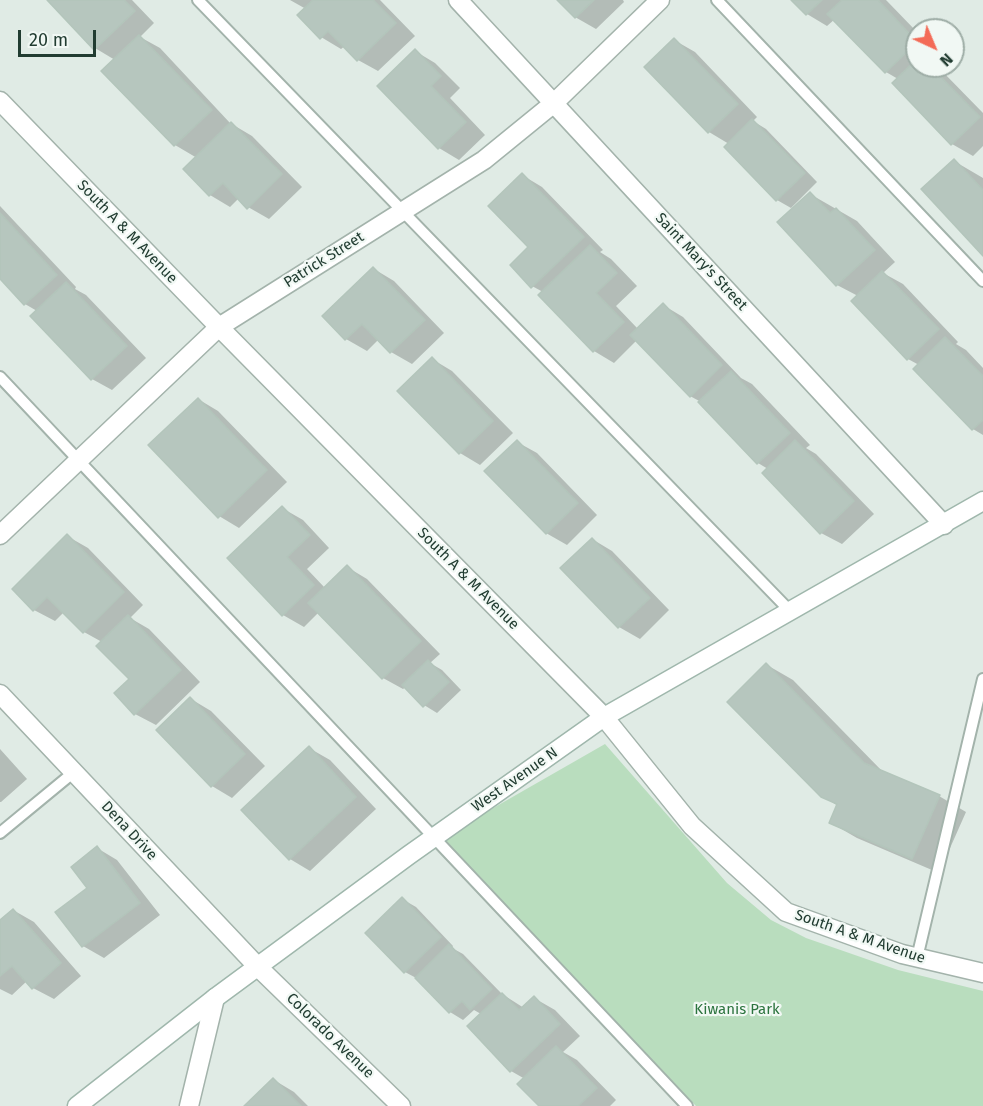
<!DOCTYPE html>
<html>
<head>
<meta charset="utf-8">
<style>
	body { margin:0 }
	#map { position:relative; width:983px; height:1106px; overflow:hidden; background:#e0ebe5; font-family:"Fira Sans",sans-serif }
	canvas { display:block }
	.north { position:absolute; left:905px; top:18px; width:60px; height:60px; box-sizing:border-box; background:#f1f8f4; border:2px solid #9eada6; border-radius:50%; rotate:136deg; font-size:16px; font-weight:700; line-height:24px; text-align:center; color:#213c31 }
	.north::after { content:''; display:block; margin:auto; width:21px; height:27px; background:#f36b57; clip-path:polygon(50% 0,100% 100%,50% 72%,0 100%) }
	.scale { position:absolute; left:18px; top:30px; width:78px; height:27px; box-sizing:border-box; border:3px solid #213c31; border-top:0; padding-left:8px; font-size:18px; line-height:21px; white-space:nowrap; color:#213c31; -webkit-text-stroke:4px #f1f8f4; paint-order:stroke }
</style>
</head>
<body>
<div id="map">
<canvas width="983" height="1106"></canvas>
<div class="north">N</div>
<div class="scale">20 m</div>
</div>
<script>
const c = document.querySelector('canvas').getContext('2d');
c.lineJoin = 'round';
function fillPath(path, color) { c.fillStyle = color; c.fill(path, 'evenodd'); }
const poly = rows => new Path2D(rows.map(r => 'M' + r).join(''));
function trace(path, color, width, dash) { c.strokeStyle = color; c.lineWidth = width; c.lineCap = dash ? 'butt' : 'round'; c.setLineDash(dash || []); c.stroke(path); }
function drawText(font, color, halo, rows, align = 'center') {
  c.font = font + ' "Fira Sans",sans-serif'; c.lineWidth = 4.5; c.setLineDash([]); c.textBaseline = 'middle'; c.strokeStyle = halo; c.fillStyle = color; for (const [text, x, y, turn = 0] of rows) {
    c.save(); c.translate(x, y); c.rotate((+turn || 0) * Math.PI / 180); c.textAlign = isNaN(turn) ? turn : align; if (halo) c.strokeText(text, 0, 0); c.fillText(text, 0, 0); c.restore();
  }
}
fillPath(poly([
	[605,744,727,883,771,920,806,938,898,970,983,991,983,1106,696,1106,443,839,495,807]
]), '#b9ddbe');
fillPath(poly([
	[49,0,132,0,154,23,140,37,160,48,230,123,252,136,302,187,269,219,248,207,239,198,230,207,210,195,197,158,175,145,103,71,115,60,95,48],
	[290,0,380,0,415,36,378,71,358,60,345,46,341,49,321,37,306,9],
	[559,0,623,0,624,2,596,29,575,17],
	[793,0,886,0,917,32,917,66,935,66,941,70,983,113,983,146,973,156,952,144,894,84,898,79,886,72,835,19,827,26,807,14],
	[674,40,695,52,757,117,753,121,766,129,817,182,791,208,777,200,729,144,709,132,646,67],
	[415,51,435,63,460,88,450,98,485,135,459,160,439,148],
	[954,161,983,178,983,254],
	[522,175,542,187,603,250,600,252,611,259,637,286,616,306,638,329,663,305,683,317,741,378,752,384,810,445,806,448,816,454,874,514,842,544,821,533,764,473,768,469,758,463,701,402,690,396,637,340,614,363,594,351,543,292,532,286],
	[810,194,857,221,895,262,883,273,903,284,958,342,956,344,966,350,983,368,983,435,973,429,915,369,919,365,908,359,858,296,837,285],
	[0,206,76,287,75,289,86,295,146,358,112,390,92,379,37,311,25,304,0,277],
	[374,269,394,281,444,333,412,364,391,352,379,339,367,351,346,339,324,316],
	[432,359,452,371,513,433,480,465,460,453],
	[198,399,218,411,287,482,239,528,219,516],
	[517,442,537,453,597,515,567,545,546,533],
	[282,508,303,520,329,548,307,569,325,588,347,567,367,579,440,654,430,663,442,670,461,690,437,713,424,705,406,687,403,689,383,678,319,612,304,627,283,615,229,558],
	[67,536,88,548,143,605,130,618,149,629,200,682,156,725,135,714,116,693,131,679,102,642,84,632,64,612,55,621,34,610],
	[592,539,612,551,669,610,640,639,619,627],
	[767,665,793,680,884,773,939,796,966,812,939,873,857,838,831,823,838,806,822,796],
	[191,699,211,711,265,766,232,798,212,786],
	[309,748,330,760,376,809,310,871,290,859],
	[0,749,27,779,1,802,0,802],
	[97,848,117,860,160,915,104,958,83,946,57,913,89,888],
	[402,899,416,907,453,946,452,948,463,954,502,994,524,1008,534,998,555,1010,580,1036,563,1052,577,1060,616,1100,610,1106,541,1106,525,1079,511,1071,481,1014,474,1010,463,1020,450,1012,418,979,405,972],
	[13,910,34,922,81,976,54,999,33,988,27,981,12,995,0,989,0,922],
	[274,1080,294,1092,308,1106,246,1106]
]), '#0003');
const building = poly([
	[47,0,124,0,135,11,94,50,47,0],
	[313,0,373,0,396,23,357,61,328,31,320,39,297,15,313,0],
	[557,0,594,0,575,18,557,0],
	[791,0,822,0,806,15,791,0],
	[842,0,878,0,917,42,885,73,827,14,842,0],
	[139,35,212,110,174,146,101,71,139,35],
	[674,38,738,104,708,133,644,67,674,38],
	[415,49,441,76,431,86,466,122,438,149,377,86,415,49],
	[917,59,917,66,930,66,980,117,951,145,892,83,917,59],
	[752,119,805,173,776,201,724,147,752,119],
	[231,122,282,174,247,209,223,183,209,196,183,169,231,122],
	[954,159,983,190,983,256,921,189,954,159],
	[522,173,584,237,531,288,510,265,528,247,488,206,522,173],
	[810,192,830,213,836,208,875,250,836,286,777,222,810,192],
	[0,213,57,275,24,305,0,279,0,213],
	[590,245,617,273,596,293,624,322,593,352,538,295,590,245],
	[373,267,425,320,390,353,362,324,345,340,322,316,373,267],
	[882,271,939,329,907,360,851,301,882,271],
	[66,282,127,346,91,380,30,316,66,282],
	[663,303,722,365,690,397,630,335,663,303],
	[945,337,983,376,983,420,972,430,913,369,945,337],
	[432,357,493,421,459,454,397,391,432,357],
	[731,371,790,433,757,464,698,402,731,371],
	[198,398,267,470,218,518,148,445,198,398],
	[517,440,578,503,546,534,484,471,517,440],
	[795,440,854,501,820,534,762,473,795,440],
	[282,506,310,535,287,557,314,585,282,616,227,558,282,506],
	[67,534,124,592,83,633,47,597,33,611,12,589,67,534],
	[592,538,650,598,618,628,560,568,592,538],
	[347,565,421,641,382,679,308,603,347,565],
	[128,615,181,670,134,715,114,693,129,679,96,646,128,615],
	[428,660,449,682,423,707,402,685,428,660],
	[766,663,864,763,940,795,912,859,829,823,837,804,821,797,727,702,766,663],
	[190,697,245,754,211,787,156,730,190,697],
	[309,746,356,797,289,860,241,810,309,746],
	[97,846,140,903,82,947,55,912,87,888,71,867,97,846],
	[402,897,441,937,404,973,365,933,402,897],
	[13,909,61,963,32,989,12,966,0,976,0,920,13,909],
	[449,944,492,989,470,1010,462,1001,449,1013,415,978,449,944],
	[502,993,519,1010,534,996,560,1024,510,1072,467,1026,502,993],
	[556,1046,597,1088,578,1106,539,1106,517,1084,556,1046],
	[273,1078,301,1106,244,1106,273,1078]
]);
fillPath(building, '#b6c6be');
trace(building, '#b3c5bb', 1.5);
const service = poly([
	[198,0,791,612],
	[717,0,983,281],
	[0,377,687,1106],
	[0,833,74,772],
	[917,958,983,679]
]);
const minor = poly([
	[458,0,944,525],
	[0,101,219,327,604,717,692,826,786,912,902,954,983,973],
	[0,535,219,327,484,160,554,103,660,0],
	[0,694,258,967,401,1106],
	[189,1106,215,998]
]);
const secondary = poly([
	[77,1106,215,998,409,855,604,717,983,501]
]);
trace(service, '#a3b3ab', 14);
trace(minor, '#a3b3ab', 21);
trace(secondary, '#9fb7ac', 21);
trace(service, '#fff', 10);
trace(minor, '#fff', 18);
trace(secondary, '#fff', 18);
drawText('15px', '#213c31', '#f1f8f4', [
	["South A & M Avenue",127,232,46],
	["Patrick Street",324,260,-32],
	["Saint Mary's Street",701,262,47],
	["South A & M Avenue",468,579,45],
	["West Avenue N",515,780,-35],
	["Dena Drive",129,831,47],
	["South A & M Avenue",860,937,19],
	["Colorado Avenue",330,1036,44]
]);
drawText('15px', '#2b733e', '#f1f8f4', [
	["Kiwanis Park",737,1010]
]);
</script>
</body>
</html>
